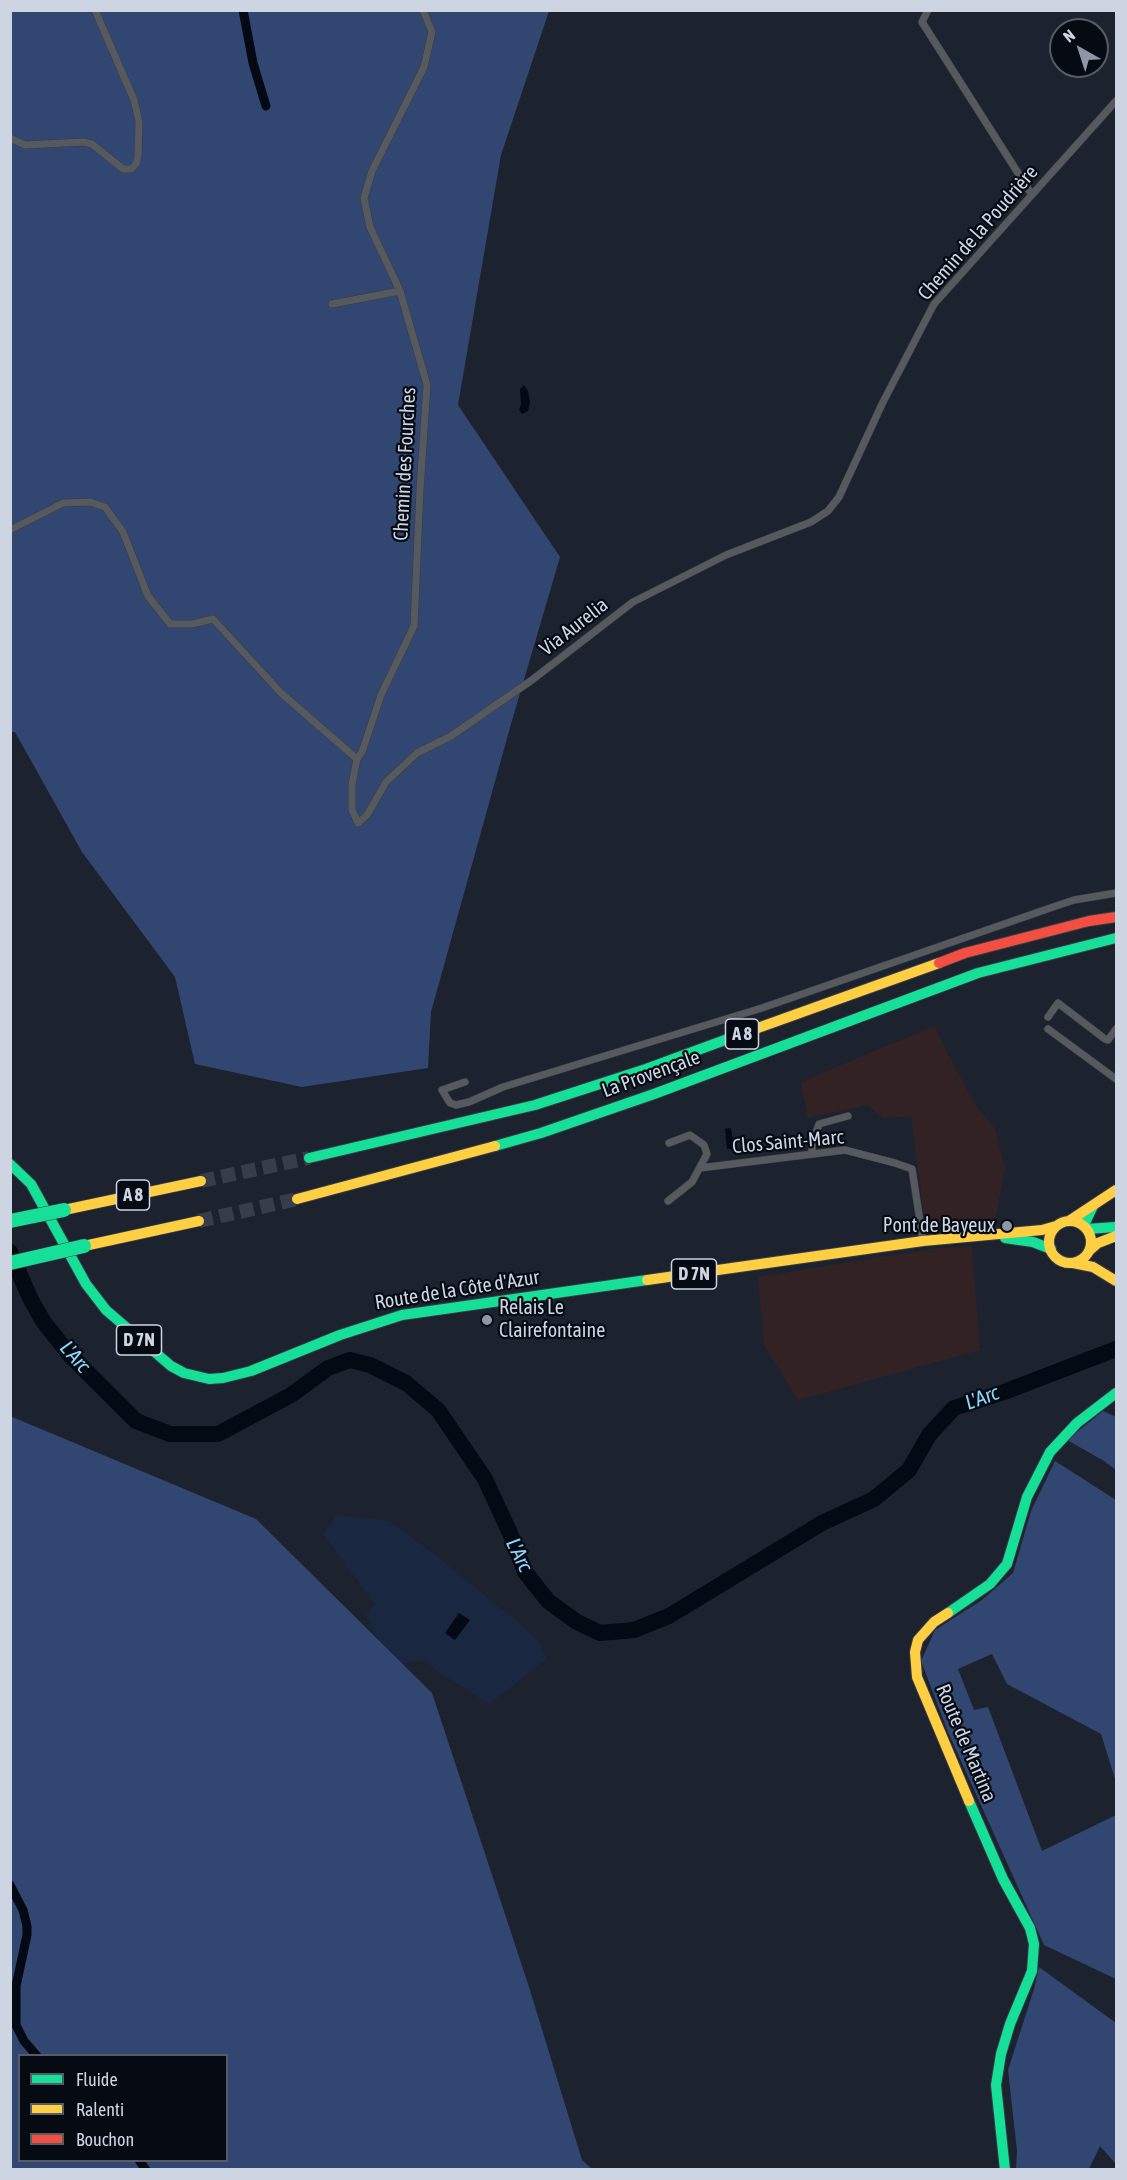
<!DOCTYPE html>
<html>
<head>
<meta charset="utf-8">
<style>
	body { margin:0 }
	#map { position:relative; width:1127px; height:2180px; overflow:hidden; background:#1d232e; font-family:"Asap Condensed",sans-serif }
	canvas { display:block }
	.frame { position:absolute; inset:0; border:12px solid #cdd5e3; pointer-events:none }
	.legend { position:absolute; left:18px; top:2054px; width:210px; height:108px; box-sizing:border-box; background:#060a13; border:2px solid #565b66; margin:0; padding:8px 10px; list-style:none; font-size:18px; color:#cdd5e3 }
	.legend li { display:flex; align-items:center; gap:12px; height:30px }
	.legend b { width:30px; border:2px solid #565b66 }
	.north { position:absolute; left:1049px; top:18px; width:60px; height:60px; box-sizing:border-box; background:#060a13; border:2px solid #565b66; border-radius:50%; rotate:321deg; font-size:16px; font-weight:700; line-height:24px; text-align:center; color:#cdd5e3 }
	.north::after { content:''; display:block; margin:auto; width:21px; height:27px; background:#8f97a4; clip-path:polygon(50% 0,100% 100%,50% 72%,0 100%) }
</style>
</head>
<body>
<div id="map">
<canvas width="1127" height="2180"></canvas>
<div class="frame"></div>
<ul class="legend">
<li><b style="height:8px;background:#16e098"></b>Fluide</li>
<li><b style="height:8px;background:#ffcf43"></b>Ralenti</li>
<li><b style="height:8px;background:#f24e42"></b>Bouchon</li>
</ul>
<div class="north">N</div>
</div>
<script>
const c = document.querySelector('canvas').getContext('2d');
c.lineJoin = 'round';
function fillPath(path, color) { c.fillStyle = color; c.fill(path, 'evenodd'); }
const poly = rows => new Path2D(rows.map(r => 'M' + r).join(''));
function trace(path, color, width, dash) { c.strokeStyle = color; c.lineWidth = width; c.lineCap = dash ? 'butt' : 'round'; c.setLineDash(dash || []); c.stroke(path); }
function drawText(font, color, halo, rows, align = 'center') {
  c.font = font + ' "Asap Condensed",sans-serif'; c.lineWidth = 4.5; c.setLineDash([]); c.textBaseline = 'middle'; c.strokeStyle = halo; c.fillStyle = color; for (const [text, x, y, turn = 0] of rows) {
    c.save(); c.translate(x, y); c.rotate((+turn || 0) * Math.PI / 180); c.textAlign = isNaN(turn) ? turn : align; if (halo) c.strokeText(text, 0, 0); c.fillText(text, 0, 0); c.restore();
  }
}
fillPath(poly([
	[337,1515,389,1521,433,1553,515,1620,538,1640,547,1659,489,1704,437,1671,425,1660,391,1665,366,1615,375,1604,323,1534]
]), '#1a2740');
fillPath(poly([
	[934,1026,973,1102,995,1129,1005,1167,995,1221,926,1231,911,1116,883,1118,867,1105,808,1118,801,1082],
	[972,1247,980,1350,798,1400,764,1345,758,1277,938,1248]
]), '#322224');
fillPath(poly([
	[11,11,549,11,501,155,458,405,560,557,511,724,431,1012,428,1068,302,1087,195,1064,175,977,82,852,15,732,11,732],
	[1103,1411,1116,1417,1116,1470,1104,1461,1067,1440],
	[10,1416,256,1519,432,1693,529,1987,582,2160,592,2169,11,2169],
	[20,2056,226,2056,226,2160,20,2160],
	[1055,1461,1116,1500,1116,1782,1101,1734,1007,1684,992,1654,958,1669,974,1710,988,1707,1042,1851,1116,1815,1116,1979,1044,1945,948,1732,921,1661,935,1630,982,1600,1013,1573,1031,1511],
	[1039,1967,1116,2023,1116,2164,1100,2146,1089,2169,1016,2169,1017,2151,1008,2070,1034,1989]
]), '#314670');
fillPath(poly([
	[524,385,528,391,530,402,528,411,522,414,519,410,521,404,520,389],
	[731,1128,734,1149,727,1149,725,1129],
	[459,1613,470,1620,455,1640,445,1633]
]), '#030a14');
trace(poly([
	[243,10,253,63,266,106],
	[10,1885,23,1910,27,1926,27,1935,16,1986,16,2025,24,2041,37,2056],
	[139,2160,146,2170]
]), '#030a14', 9);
trace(poly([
	[10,1252,30,1298,43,1321,69,1354,136,1421,170,1434,218,1434,291,1395,328,1368,350,1360,370,1365,406,1383,438,1410,485,1479,510,1533,525,1572,548,1601,577,1622,600,1633,634,1630,669,1616,822,1523,874,1499,909,1470,929,1435,954,1408,1004,1392,1116,1349]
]), '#030a14', 16);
trace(poly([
	[201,1181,309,1158],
	[199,1221,297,1199]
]), '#373e49', 14, [14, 7]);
const street = poly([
	[423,10,432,32,424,67,372,171,364,198,370,227,400,291,427,385,420,490,414,626,381,695,362,752,357,759,352,784,352,810,358,823,367,815,386,782,417,753,451,736,532,680,633,602,726,555,811,522,828,511,839,497,883,402,934,304,1116,101],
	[928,10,922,22,1032,195],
	[10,138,25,145,83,142,92,144,123,169,131,169,136,164,138,157,139,122,134,100,95,10],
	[332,304,400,291],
	[10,530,63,503,90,502,105,507,123,532,148,596,170,624,192,624,213,619,281,693,357,759],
	[1048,1017,1058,1003,1105,1039,1108,1040,1116,1029],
	[1048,1029,1116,1079],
	[465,1082,442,1090,450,1103,456,1105,469,1102,503,1087,762,1008,1056,906,1074,900,1116,893],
	[812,1154,812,1144,819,1124,848,1116],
	[700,1168,845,1150,895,1163,912,1169,923,1241],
	[668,1201,692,1182,707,1154,704,1145,690,1135,669,1143]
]);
const fast = poly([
	[495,1146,541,1133,654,1094,978,973,1116,938],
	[309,1158,535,1105,646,1069,755,1029],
	[10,1164,31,1184,86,1284,106,1310,171,1366,184,1373,209,1379,223,1378,251,1371,340,1335,402,1315,647,1280],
	[1084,1225,1093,1206],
	[1087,1229,1116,1227],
	[1005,1238,1033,1242,1051,1249],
	[948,1613,990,1584,1007,1564,1027,1497,1050,1452,1077,1423,1116,1393],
	[969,1801,1003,1879,1030,1928,1034,1944,1032,1971,1010,2024,1001,2054,996,2085,1005,2170]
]);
const slow = poly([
	[755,1029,939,963],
	[297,1199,495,1146],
	[64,1210,201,1181],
	'1049 1242a21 21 0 1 1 42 0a21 21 0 1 1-42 0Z',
	[1069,1221,1116,1190],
	[84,1246,199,1221],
	[1090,1250,1098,1243,1116,1236],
	[1073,1263,1093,1267,1116,1281],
	[647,1280,923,1241,1042,1230,1056,1226],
	[948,1613,934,1622,918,1640,915,1652,917,1677,969,1801]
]);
const jam = poly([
	[939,963,965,953,1089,921,1116,917]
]);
trace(street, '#373d46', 8);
trace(fast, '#373d46', 12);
trace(slow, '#373d46', 12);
trace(jam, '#373d46', 12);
trace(street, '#565a5e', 7);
trace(fast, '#16e098', 10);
trace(slow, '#ffcf43', 10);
trace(jam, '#f24e42', 10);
const fastBridge = poly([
	[10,1221,64,1210],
	[10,1263,84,1246]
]);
trace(fastBridge, '#373d46', 15, []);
trace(fastBridge, '#16e098', 14);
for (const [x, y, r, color] of [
	[1007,1226,6,"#8f97a4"],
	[487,1320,6,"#8f97a4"]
]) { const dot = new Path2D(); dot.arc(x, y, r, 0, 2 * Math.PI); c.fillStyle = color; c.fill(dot); trace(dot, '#060a13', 2); }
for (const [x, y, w] of [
	[742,1034,33],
	[133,1195,33],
	[694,1274,45],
	[139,1340,45]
]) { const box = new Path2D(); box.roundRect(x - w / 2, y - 15, w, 30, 4.5); c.fillStyle = '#060a13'; c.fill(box); trace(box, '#cdd5e3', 1.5); }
drawText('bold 18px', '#cdd5e3', null, [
	["A 8",742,1034],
	["A 8",133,1195],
	["D 7N",694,1274],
	["D 7N",139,1340]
]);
drawText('20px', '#cdd5e3', '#060a13', [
	["Chemin de la Poudrière",978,233,-49],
	["Chemin des Fourches",405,464,-87],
	["Via Aurelia",574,627,-38],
	["La Provençale",651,1074,-20],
	["Clos Saint-Marc",788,1142,-5],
	["Route de la Côte d'Azur",457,1290,-9],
	["Route de Martina",966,1743,67]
]);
drawText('20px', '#cdd5e3', '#060a13', [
	["Pont de Bayeux",995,1226],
	["Relais Le",499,1308,"left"],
	["Clairefontaine",499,1331,"left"]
], 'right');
drawText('italic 21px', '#8cd6fc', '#060a13', [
	["L'Arc",75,1357,49],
	["L'Arc",982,1398,-20],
	["L'Arc",519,1555,64]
]);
</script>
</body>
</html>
